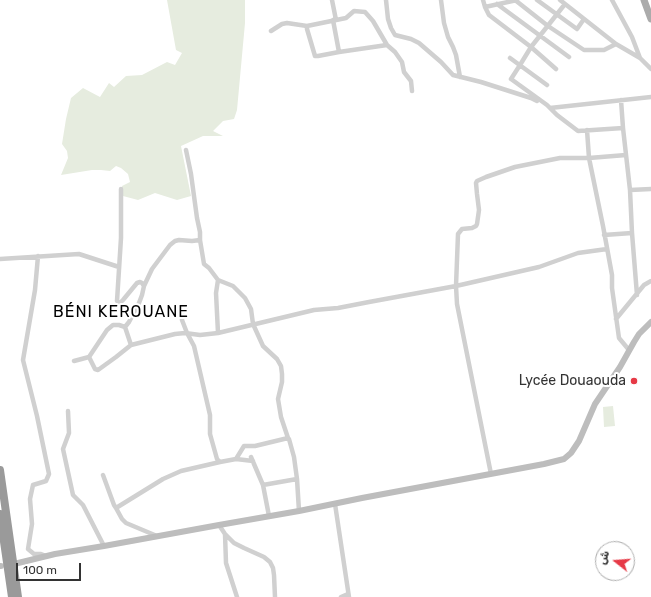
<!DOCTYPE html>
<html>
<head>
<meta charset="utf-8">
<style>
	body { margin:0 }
	#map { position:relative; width:651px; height:597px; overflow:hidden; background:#fff; font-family:Rubik,"Noto Sans Arabic",sans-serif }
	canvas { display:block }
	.north { position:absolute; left:595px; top:541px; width:40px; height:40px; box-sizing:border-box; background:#fff; border:1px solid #adadad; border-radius:50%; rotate:287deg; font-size:11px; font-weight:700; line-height:16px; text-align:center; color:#333 }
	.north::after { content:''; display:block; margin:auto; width:14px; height:18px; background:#e63946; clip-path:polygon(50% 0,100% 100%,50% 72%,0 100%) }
	.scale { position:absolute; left:16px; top:563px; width:65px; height:18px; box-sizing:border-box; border:2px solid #333; border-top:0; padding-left:5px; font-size:12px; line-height:14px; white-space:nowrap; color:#333; -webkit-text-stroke:3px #fff; paint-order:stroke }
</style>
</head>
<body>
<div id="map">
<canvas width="651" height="597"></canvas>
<div class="north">ش</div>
<div class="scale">100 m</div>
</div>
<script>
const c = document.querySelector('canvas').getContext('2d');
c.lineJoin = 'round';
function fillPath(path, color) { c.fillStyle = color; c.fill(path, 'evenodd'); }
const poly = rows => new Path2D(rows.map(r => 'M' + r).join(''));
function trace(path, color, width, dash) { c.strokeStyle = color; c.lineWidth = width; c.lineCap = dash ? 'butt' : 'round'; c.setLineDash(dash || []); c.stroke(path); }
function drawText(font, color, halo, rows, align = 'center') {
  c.font = font + ' Rubik,sans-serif'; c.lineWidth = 4; c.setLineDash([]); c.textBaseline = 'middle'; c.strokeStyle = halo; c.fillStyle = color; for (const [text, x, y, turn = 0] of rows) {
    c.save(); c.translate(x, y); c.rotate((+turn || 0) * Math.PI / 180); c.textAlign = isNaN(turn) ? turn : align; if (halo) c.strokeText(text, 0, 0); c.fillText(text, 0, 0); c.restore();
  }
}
fillPath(poly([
	[167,0,245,0,245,23,237,110,234,119,223,121,213,131,223,136,203,136,181,146,191,196,177,200,155,193,138,200,123,196,122,186,130,182,128,174,121,168,116,166,110,171,101,170,92,170,61,175,68,158,67,151,62,144,66,119,71,98,83,88,100,97,109,83,114,87,126,76,142,75,167,62,175,65,182,53,176,50],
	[613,406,615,426,604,427,603,407]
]), '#e6ecdf');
trace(poly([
	[332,0,336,20],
	[386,0,388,19,391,28,395,35,411,39,419,43,441,62,453,75,481,82,531,98,537,101],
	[441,0,444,23,448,37,453,47,456,55,460,77],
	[483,0,485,7,517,0],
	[515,0,548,26,584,50,604,50,616,44],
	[537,0,577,29,584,19],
	[560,0,616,44,640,58,651,69],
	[612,0,632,37,640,58],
	[497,4,569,57],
	[565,4,531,47,520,65,511,79,547,105,557,115,578,131,623,128,630,190,651,189],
	[485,7,489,15,531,47,556,69],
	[333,20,339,52],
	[307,26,307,29,315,56,318,56,339,52,387,45],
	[271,31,282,24,287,23,307,26,346,18,354,11,365,12,373,21,387,45,395,52,402,62,404,72,411,81,412,91],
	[510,58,547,85],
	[621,100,623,128],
	[550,108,651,97],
	[186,150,191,174,197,218,200,232,200,240,204,264,209,268,218,280,233,286,245,298,251,309,253,324,263,346,277,359,281,366,282,374,282,382,278,399,281,417,288,438,289,439,294,457,297,479,299,511],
	[626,155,589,158,603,226,612,275,612,288,619,338,629,350],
	[630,190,632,233],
	[604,235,632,233,637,295],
	[38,256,35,290,23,360,37,416,49,474,46,481,33,485,30,499,32,524,28,549,34,554,41,554,46,556],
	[0,259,79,254,119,267],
	[218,280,216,293,218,333],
	[144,286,152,269,170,245,175,241,179,240,192,241,200,240],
	[186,307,182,308,182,320,187,333,194,346,210,415,210,434,217,459,220,462,236,459,244,446,255,446,288,438],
	[616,319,644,285,651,281],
	[125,327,131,345],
	[89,357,95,369,98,370,116,357,131,345,175,334,185,333,200,335,218,333,314,310,338,308,369,302,456,286,539,267,578,253,607,249],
	[74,361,89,357,107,330,113,325,119,325,125,327,129,322,139,303,142,295,144,286,142,283,140,282,137,283,123,300,120,303,117,301,121,238,121,189],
	[68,411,69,433,63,449,73,495,83,505,104,546],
	[251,457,263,485,269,516],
	[236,459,253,461],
	[491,474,457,304,456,286,458,234,462,229,472,228,476,226,477,224,479,210,477,194,476,183,477,181,486,177,515,167,560,158,589,158,587,130],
	[103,475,114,505,116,508,122,519,126,523,157,536],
	[263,485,297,479],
	[335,504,349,597],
	[116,508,163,479,181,471,220,462],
	[219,525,225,534,234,543,244,548,264,557,270,562,273,568,274,575,275,597],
	[225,534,226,563,237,597],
	[341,597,348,594]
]), '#d0d0d0', 4.5);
trace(poly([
	[14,564,55,554,104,546,219,525,299,511,362,498,544,464,564,459,571,453,579,441,595,404,620,367,634,342,639,334,651,322],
	[0,566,1,566]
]), '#bdbdbd', 6);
trace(poly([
	[644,0,651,19]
]), '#ababab', 7);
trace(poly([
	[0,470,18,597],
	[0,514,12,597]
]), '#9a9a9a', 8);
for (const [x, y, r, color] of [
	[634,381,4,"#e63946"]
]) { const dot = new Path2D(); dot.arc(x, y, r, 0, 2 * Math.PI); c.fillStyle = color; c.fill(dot); trace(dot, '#fff', 1.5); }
drawText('14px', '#333', '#fff', [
	["Lycée Douaouda",626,381]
], 'right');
c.letterSpacing = '1px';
drawText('16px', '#000', '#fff', [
	["BÉNI KEROUANE",121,312]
]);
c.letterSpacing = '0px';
</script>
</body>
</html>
